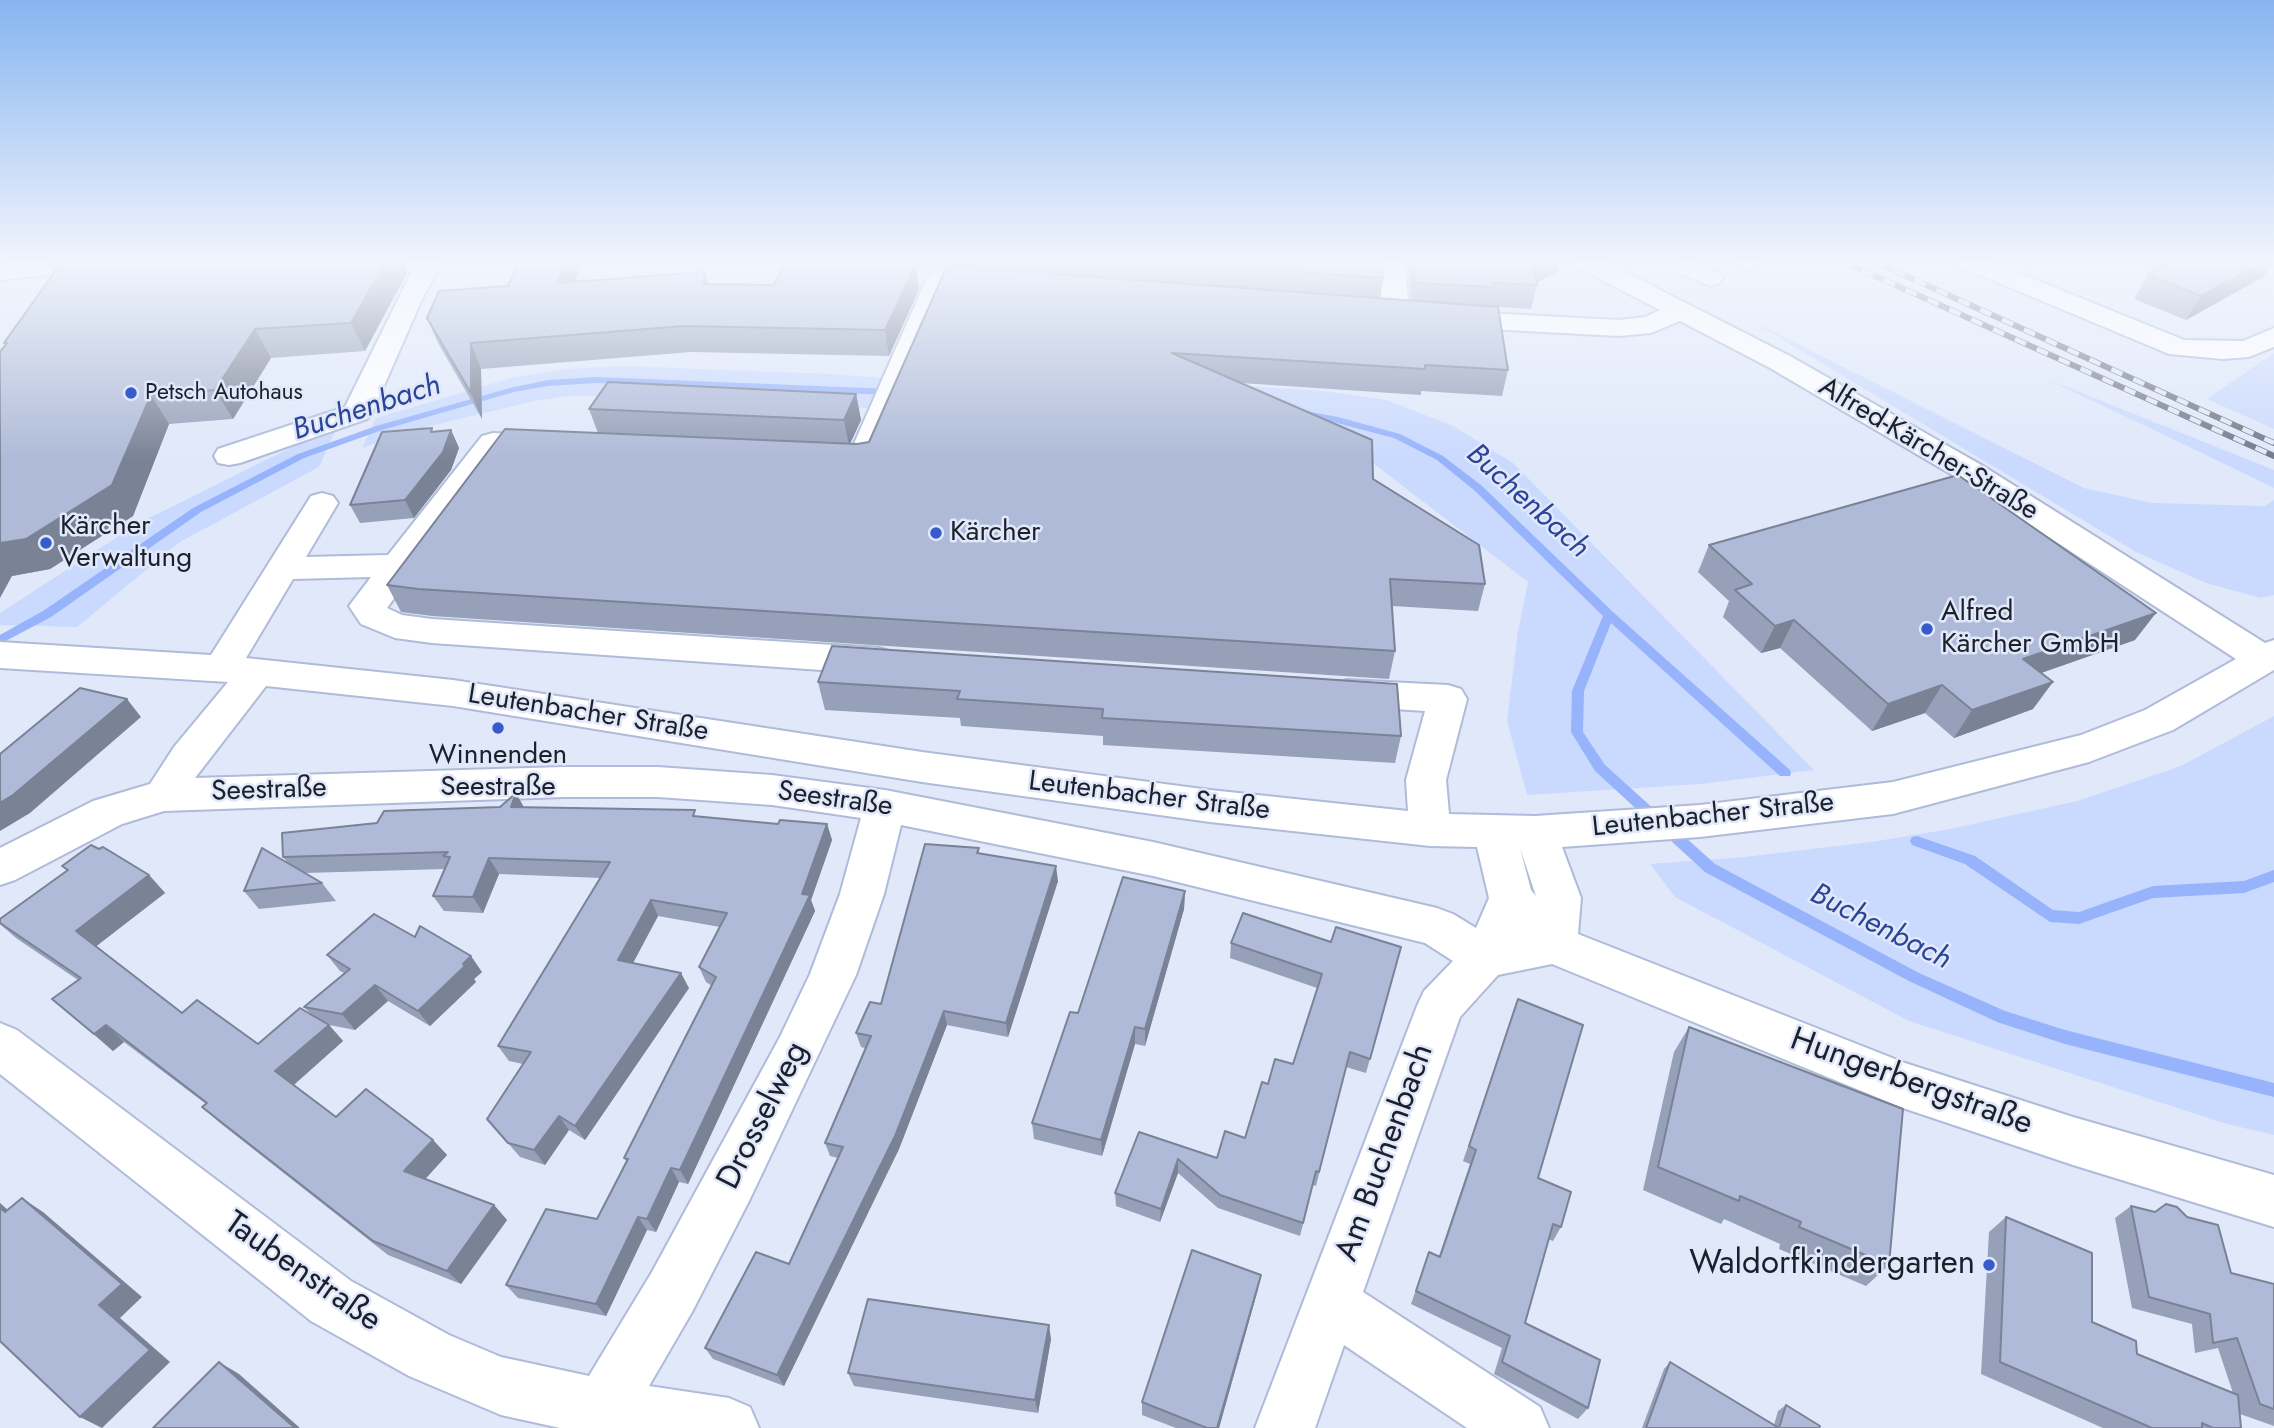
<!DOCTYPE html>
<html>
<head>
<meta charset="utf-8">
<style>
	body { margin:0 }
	canvas { display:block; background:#e0e8fa }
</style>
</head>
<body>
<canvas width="2274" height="1428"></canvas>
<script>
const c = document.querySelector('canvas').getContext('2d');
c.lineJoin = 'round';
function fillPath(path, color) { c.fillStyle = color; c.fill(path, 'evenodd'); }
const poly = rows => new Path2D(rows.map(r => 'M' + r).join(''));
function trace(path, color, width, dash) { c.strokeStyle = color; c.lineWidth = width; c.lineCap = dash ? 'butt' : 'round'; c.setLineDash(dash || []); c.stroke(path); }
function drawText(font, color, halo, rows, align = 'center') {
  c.font = font + ' Jost,sans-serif'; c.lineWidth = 5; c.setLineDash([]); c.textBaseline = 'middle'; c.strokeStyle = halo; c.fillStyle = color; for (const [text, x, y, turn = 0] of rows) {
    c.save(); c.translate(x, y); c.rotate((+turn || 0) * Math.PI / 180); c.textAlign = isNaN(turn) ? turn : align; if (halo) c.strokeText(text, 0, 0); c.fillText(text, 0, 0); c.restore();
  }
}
fillPath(poly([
	[1748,319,2084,488,2152,503,2265,506,2274,500,2274,595,2261,598,2206,583,2136,552],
	[2274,353,2274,429,2207,399],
	[622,366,831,374,972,385,979,369,1324,391,1387,400,1453,426,1513,463,1814,770,1701,784,1527,795,1507,721,1518,631,1528,582,1374,464,1345,446,973,413,605,396,567,396,534,401,418,429,362,448,376,418,515,377,567,369],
	[2042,377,2274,470,2274,488,2177,441],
	[335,431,319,467,180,542,77,627,0,625,0,613,139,523,298,444],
	[2274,716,2274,1135,2227,1124,1909,1021,1675,897,1650,864,1744,857,1871,842,1950,829,2077,801,2181,766]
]), '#cadafe');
fillPath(poly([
	[597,377,891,389,896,392,891,395,597,383,548,386,514,392,382,430,304,458,201,512,51,617,0,644,0,635,43,611,193,508,298,454,376,426,510,388,548,380,597,377],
	[1301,410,1338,417,1400,434,1443,456,1482,486,1613,612,1790,770,1791,773,1790,776,1780,776,1611,623,1584,691,1583,732,1605,765,1715,864,1919,973,2005,1011,2065,1030,2274,1083,2274,1097,2065,1044,1997,1022,1909,981,1705,872,1595,771,1571,732,1572,691,1603,616,1474,490,1437,460,1394,438,1337,423,1298,415,1296,413,1301,410],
	[1917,836,1975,856,2053,910,2079,912,2153,886,2244,881,2274,870,2274,882,2244,893,2153,898,2079,924,2050,922,1965,864,1912,845,1910,841,1912,837,1917,836]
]), '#96b3fb');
const minor = poly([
	[41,260,113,260,114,261,110,266,101,269,0,280,0,264,41,260],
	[339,260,443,260,423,297,372,413,367,419,240,463,229,465,218,463,214,456,218,449,345,407,412,271,350,271,341,268,337,263,339,260],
	[1378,260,1404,260,1409,309,1619,320,1645,317,1660,310,1573,265,1569,260,1601,260,1790,356,1983,466,2265,643,2274,640,2274,670,2173,730,2089,762,1893,814,1700,837,1562,847,1581,898,1578,934,1905,1063,2073,1117,2274,1175,2274,1227,2073,1165,1903,1108,1552,964,1498,975,1460,1017,1363,1292,1540,1407,1549,1428,1467,1428,1344,1345,1315,1428,1255,1428,1417,1006,1424,991,1453,961,1425,943,1153,876,901,825,884,894,856,975,750,1199,692,1312,649,1386,729,1398,750,1407,759,1428,560,1428,501,1415,409,1376,311,1321,0,1074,0,1023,17,1030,351,1281,449,1335,501,1357,589,1376,652,1272,780,1037,810,974,840,894,861,818,772,805,658,797,563,797,164,811,122,824,15,880,0,885,0,848,93,801,150,784,174,747,228,682,0,668,0,642,211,655,311,496,322,493,333,496,338,503,306,557,388,555,482,436,493,433,548,435,559,438,563,444,559,450,548,453,502,451,387,608,402,615,432,619,879,648,892,652,897,661,892,670,879,674,432,643,395,638,361,624,349,606,371,577,293,579,246,658,453,680,922,752,1210,790,1408,811,1406,780,1425,711,1347,706,1334,702,1328,693,1334,684,1347,680,1448,685,1461,689,1467,699,1446,780,1449,814,1535,816,1700,805,1893,782,2081,735,2145,710,2236,659,1961,480,1770,368,1680,321,1651,333,1619,336,1396,324,1387,322,1383,316,1378,260],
	[266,686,453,706,922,782,1210,822,1430,846,1477,847,1489,898,1476,928,1453,914,1437,908,1153,842,885,790,772,775,658,767,563,767,195,778,266,686],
	[1520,848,1536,896,1531,890,1520,848],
	[1688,260,1719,273,1723,278,1719,283,1710,286,1679,273,1675,268,1679,263,1688,260],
	[1735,260,1762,260,1763,261,1759,266,1750,269,1739,265,1735,260],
	[1952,260,1987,260,2184,340,2243,341,2274,328,2274,347,2249,357,2223,359,2169,354,1956,265,1952,260],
	[939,272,948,275,952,280,879,455,875,462,864,464,853,462,849,455,926,280,930,275,939,272]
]);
trace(minor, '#afbbd8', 4);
fillPath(minor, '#fff');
const rail = poly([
	[1840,260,2274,456],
	[1871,260,2274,443]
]);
trace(rail, '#747987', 6);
trace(rail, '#e0e8fa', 4.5, [12]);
fillPath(poly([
	[46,260,402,260,407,273,365,351,271,358,233,419,169,424,133,516,50,569,12,576,5,345,4,343,54,272],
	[786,260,1381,260,1383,278,1380,298,1411,300,1407,260,1560,260,1557,272,1536,283,1537,285,1531,309,1498,307,1508,370,1502,396,1421,391,1421,395,1241,383,1373,479,1485,584,1478,611,1392,606,1395,651,1389,679,432,616,401,612,387,585,598,433,589,409,856,394,861,420,850,444,857,444,869,442,945,270,916,268,919,289,889,356,691,352,481,369,482,419,438,343,427,318,575,282,705,272,708,284,774,285],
	[2013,260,2041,260,2028,266],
	[2132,260,2274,260,2263,277,2186,320,2134,299,2148,275,2158,270],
	[451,430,459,448,451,470,414,518,360,523,350,505,434,432],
	[1709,545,2135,640,2041,673,2033,709,1954,738,1925,713,1872,731,1780,648,1761,653,1723,617,1729,601,1698,572],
	[832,646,1401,736,1395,763,1103,745,1103,736,961,726,960,718,825,710,818,682],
	[516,793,524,807,697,816,778,824,827,824,832,840,811,900,815,911,688,1184,679,1182,656,1232,647,1230,606,1316,518,1298,506,1285,597,1219,626,1161,624,1158,712,986,706,982,699,967,720,927,658,916,633,963,689,988,585,1140,569,1130,545,1165,520,1157,487,1119,523,1064,509,1061,498,1046,601,878,499,874,483,913,444,911,433,896,445,869,305,873,322,883,336,901,259,909,244,891,288,863,283,857,377,823,500,807],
	[979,848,979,853,1058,881,1008,1037,947,1025,899,1149,784,1386,713,1359,705,1348,789,1264,838,1158,830,1156,825,1143,865,1048,861,1047,856,1033,881,1004],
	[99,849,149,875,165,893,96,946,182,1013,258,1044,311,1014,304,1007,344,973,340,971,327,955,415,937,482,972,474,979,476,982,430,1026,388,1001,355,1030,329,1025,343,1041,294,1085,336,1117,433,1140,447,1155,425,1179,494,1205,507,1220,461,1284,388,1255,220,1123,202,1107,206,1104,124,1042,113,1051,52,999,78,980,16,938,0,924,67,871,62,866],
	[1185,891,1184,909,1145,1046,1135,1044,1102,1156,1034,1139,1032,1123,1078,1013],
	[1331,942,1401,947,1366,1073,1346,1067,1316,1186,1313,1185,1300,1236,1218,1208,1178,1173,1160,1222,1116,1206,1115,1193,1139,1132,1217,1158,1245,1138,1268,1084,1293,1064,1317,988,1230,958,1231,943],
	[1518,999,1538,1178,1561,1227,1553,1241,1548,1239,1525,1323,1588,1408,1578,1419,1494,1374,1502,1348,1411,1304,1429,1252,1439,1256,1470,1164,1463,1161],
	[1689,1027,1889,1265,1866,1286,1779,1249,1780,1244,1724,1219,1721,1224,1643,1190,1674,1052],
	[2131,1206,2231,1273,2274,1284,2274,1426,2240,1414,2239,1410,2241,1428,2103,1428,1981,1374,1989,1232,2006,1217,2092,1322,2137,1354,2233,1393,2218,1348,2195,1353,2192,1324,2132,1308,2115,1218],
	[1258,1289,1219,1428,1176,1428,1142,1415,1142,1402],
	[1051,1339,1038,1413,854,1386,848,1373],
	[1670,1362,1774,1425,1778,1411,1786,1405,1819,1428,1642,1428,1664,1369]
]), '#96a0b9');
fillPath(poly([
	[387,260,402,260,407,273,365,351,351,323],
	[565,260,583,260,566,308,557,283],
	[1541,260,1560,260,1557,272,1532,285,1532,265],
	[2031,260,2041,260,2028,266],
	[2267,260,2274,260,2263,277,2186,320,2201,296],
	[916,264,919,289,889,356,885,330],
	[705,272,711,298,703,284],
	[255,329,271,358,233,419,215,390],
	[471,343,481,369,482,419,471,393],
	[856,394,861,420,849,446,844,420],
	[151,395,169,424,133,516,50,569,12,576,0,598,0,543],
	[451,430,459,448,451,470,414,518,405,500],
	[2156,613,2135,640,2004,686,2023,659],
	[1794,620,1780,648,1761,653,1775,626],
	[2053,682,2033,709,1954,738,1972,710],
	[1942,685,1925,713,1872,731,1888,704],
	[127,699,141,717,30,813,0,831,0,803],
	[516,793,525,810,511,807],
	[827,824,832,840,811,900,815,911,688,1184,680,1170,802,894],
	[489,858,499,874,483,913,473,897],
	[1056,866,1058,881,1008,1037,1006,1023],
	[149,875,165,893,94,948,76,931],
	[1185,891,1184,909,1145,1046,1145,1029],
	[651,900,658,916,626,976,618,960],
	[471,956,482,972,474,979,476,982,430,1026,418,1011],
	[681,973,689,988,585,1140,575,1126],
	[375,985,388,1001,355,1030,342,1014],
	[944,1011,947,1025,899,1149,784,1386,777,1375],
	[106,1025,124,1042,113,1051,94,1034],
	[329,1025,343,1041,291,1087,275,1071],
	[1135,1027,1135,1044,1102,1156,1101,1140],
	[559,1116,569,1130,545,1165,534,1150],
	[433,1140,447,1155,419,1186,404,1171],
	[1178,1159,1178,1173,1160,1222,1161,1209],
	[671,1168,679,1182,656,1232,647,1219],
	[22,1198,43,1212,142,1297,120,1318,170,1362,102,1428,80,1417,99,1305],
	[0,1203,26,1226,5,1212,0,1208],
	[494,1205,507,1220,461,1284,447,1271],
	[638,1217,647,1230,606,1316,596,1304],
	[1261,1275,1258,1289,1219,1428,1217,1428],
	[1049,1325,1051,1339,1038,1413,1035,1400],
	[219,1362,239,1374,300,1428,295,1428]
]), '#7a8296');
const building = poly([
	[63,260,387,260,351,323,255,329,215,390,151,395,112,485,26,539,0,543,0,352,7,343,4,343,63,260],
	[520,260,565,260,557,283,705,272,703,284,774,285,786,260,916,264,885,330,684,326,471,343,471,393,427,318,439,291,508,286,520,260],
	[1131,260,1381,260,1383,278,1131,260],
	[1413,260,1541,260,1532,265,1537,285,1493,283,1494,287,1415,283,1413,260],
	[2178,260,2267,260,2201,296,2148,275,2178,260],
	[947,266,1498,307,1508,370,1425,365,1425,369,1172,353,1372,440,1373,479,1479,545,1485,584,1390,579,1395,651,418,589,387,585,505,429,857,444,869,442,947,266],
	[608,382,856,394,844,420,589,409,608,382],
	[432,428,431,432,451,430,443,452,405,500,350,505,382,432,432,428],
	[1958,475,2156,613,2023,659,2053,682,1972,710,1942,685,1888,704,1794,620,1775,626,1735,590,1752,584,1709,545,1958,475],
	[832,646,1397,684,1401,736,1102,718,1103,709,957,699,960,691,818,682,832,646],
	[80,688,127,699,13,795,0,803,0,754,80,688],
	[516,793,511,807,695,810,693,816,778,824,780,820,827,824,802,894,810,895,680,1170,671,1168,647,1219,638,1217,596,1304,506,1285,546,1209,597,1219,628,1159,624,1158,716,977,699,967,727,913,651,900,618,960,681,973,575,1126,559,1116,534,1150,508,1143,487,1119,531,1052,498,1046,610,862,489,858,473,897,433,896,450,857,443,856,448,852,283,857,282,833,377,823,384,811,500,807,516,793],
	[925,844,979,848,977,853,1056,866,1006,1023,944,1011,895,1136,777,1375,705,1348,756,1252,789,1264,843,1147,825,1143,871,1036,856,1033,870,1002,881,1004,925,844],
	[91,845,99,849,103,847,149,875,76,931,182,1013,197,1000,258,1044,300,1008,329,1025,275,1071,336,1117,366,1089,433,1140,404,1171,494,1205,447,1271,373,1241,202,1107,207,1103,106,1025,94,1034,52,999,81,978,0,923,0,919,68,870,62,866,91,845],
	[262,848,322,883,244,891,262,848],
	[1123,877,1185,891,1145,1029,1135,1027,1101,1140,1032,1123,1070,1012,1078,1013,1123,877],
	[1243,913,1331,942,1336,927,1401,947,1370,1059,1350,1052,1319,1172,1316,1171,1303,1223,1220,1195,1178,1159,1161,1209,1115,1193,1139,1132,1217,1158,1225,1131,1245,1138,1262,1082,1268,1084,1275,1059,1293,1064,1322,974,1231,943,1243,913],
	[374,914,415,937,420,926,471,956,463,964,465,966,418,1011,375,985,342,1014,304,1007,350,969,327,955,374,914],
	[1518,999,1583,1025,1538,1178,1571,1192,1561,1227,1553,1224,1525,1323,1600,1360,1588,1408,1502,1362,1510,1336,1416,1291,1429,1252,1440,1257,1476,1150,1469,1146,1518,999],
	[1689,1027,1903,1109,1889,1265,1799,1227,1801,1222,1740,1196,1739,1201,1658,1167,1689,1027],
	[22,1198,122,1284,99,1305,150,1350,80,1417,0,1341,0,1208,5,1212,22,1198],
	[2166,1204,2177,1207,2187,1217,2218,1225,2231,1273,2274,1284,2274,1409,2260,1404,2237,1338,2213,1343,2210,1314,2149,1297,2131,1206,2155,1212,2166,1204],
	[2006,1217,2092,1253,2092,1322,2136,1341,2137,1354,2238,1395,2241,1428,2213,1428,2202,1423,2202,1428,2152,1428,2000,1362,2006,1217],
	[1192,1250,1261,1275,1217,1428,1207,1428,1142,1402,1192,1250],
	[868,1299,1049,1325,1035,1400,848,1373,868,1299],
	[219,1362,295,1428,153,1428,219,1362],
	[1670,1362,1779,1428,1646,1428,1670,1362],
	[1786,1405,1820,1426,1819,1428,1779,1428,1786,1405]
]);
fillPath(building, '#aebad7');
trace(building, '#7a8296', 2);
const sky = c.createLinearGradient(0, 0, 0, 460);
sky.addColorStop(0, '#87b4f0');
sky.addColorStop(0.57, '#f1f5fd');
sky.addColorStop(1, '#f1f5fd00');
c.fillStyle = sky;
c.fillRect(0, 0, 2274, 460);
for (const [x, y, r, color] of [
	[131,393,7,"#385bcc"],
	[936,533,7,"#385bcc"],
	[46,543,7,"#385bcc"],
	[1927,629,7,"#385bcc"],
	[498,728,7,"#385bcc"],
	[1989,1265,7,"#385bcc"]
]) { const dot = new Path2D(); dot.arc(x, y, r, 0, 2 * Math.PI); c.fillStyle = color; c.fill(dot); trace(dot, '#e0e8fa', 2.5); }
drawText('23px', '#1c202b', '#e0e8fa', [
	["Petsch Autohaus",145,393]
], 'left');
drawText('28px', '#1c202b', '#e0e8fa', [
	["Alfred-Kärcher-Straße",1928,450,31],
	["Leutenbacher Straße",588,714,9],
	["Seestraße",269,791,-2],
	["Leutenbacher Straße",1149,797,7],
	["Seestraße",835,800,8],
	["Leutenbacher Straße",1713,816,-6]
]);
drawText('28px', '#1c202b', '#e0e8fa', [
	["Kärcher",60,527],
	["Verwaltung",60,559],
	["Kärcher",950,533],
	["Alfred",1941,613],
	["Kärcher GmbH",1941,645],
	["Winnenden",498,756,"center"],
	["Seestraße",498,788,"center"]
], 'left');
drawText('italic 30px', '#2a4496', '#e0e8fa', [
	["Buchenbach",367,409,-18],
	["Buchenbach",1527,502,42],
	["Buchenbach",1880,928,27]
]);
drawText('33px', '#1c202b', '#e0e8fa', [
	["Hungerbergstraße",1911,1083,20],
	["Drosselweg",764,1116,-63],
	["Am Buchenbach",1386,1153,-70],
	["Taubenstraße",302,1273,35]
]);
drawText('33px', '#1c202b', '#e0e8fa', [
	["Waldorfkindergarten",1975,1265]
], 'right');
</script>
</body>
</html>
